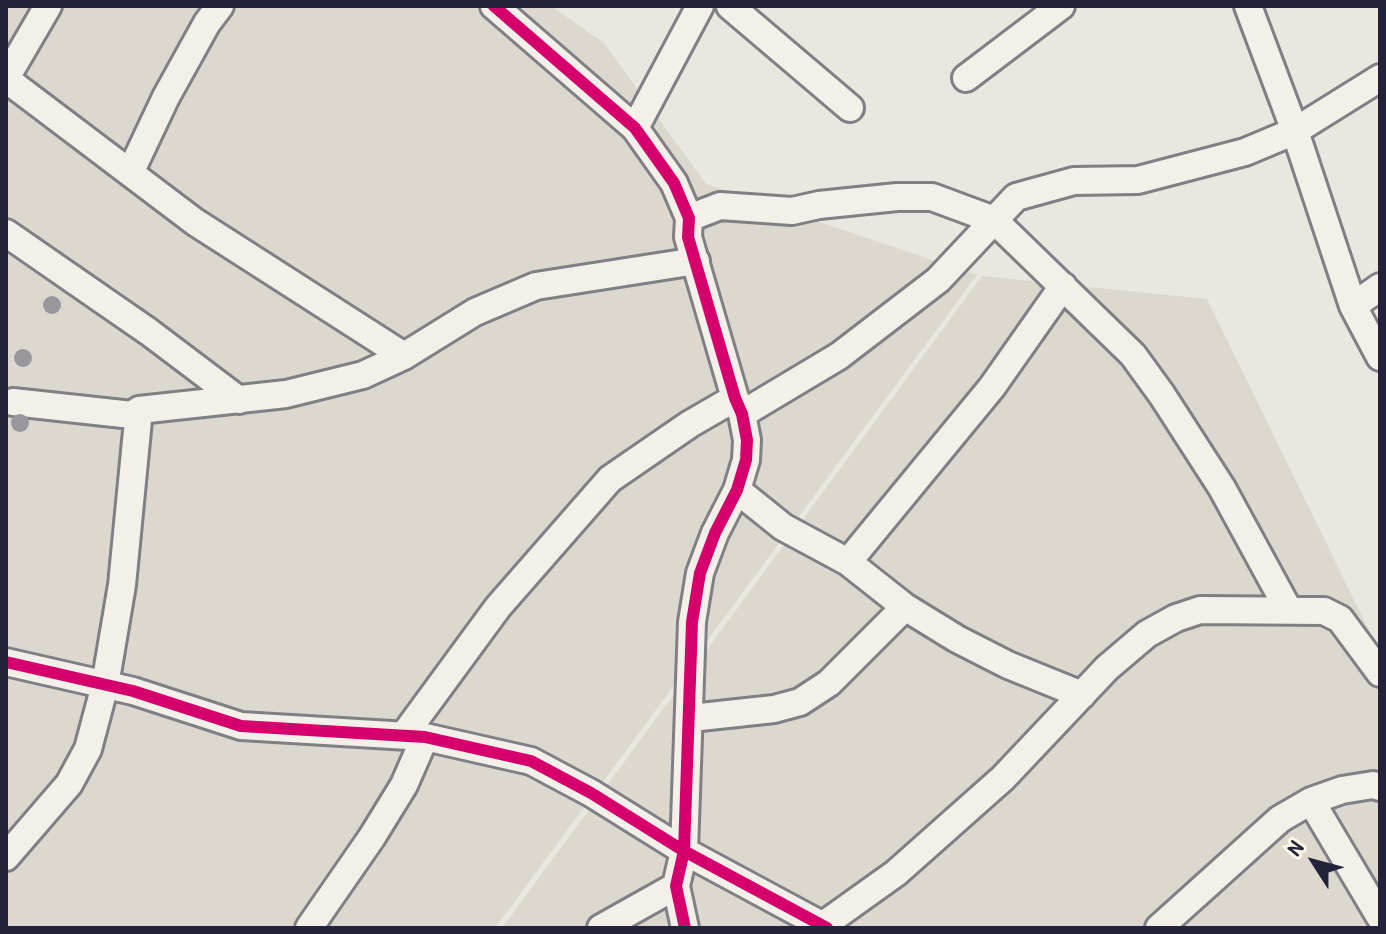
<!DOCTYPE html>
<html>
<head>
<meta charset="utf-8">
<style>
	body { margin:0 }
	#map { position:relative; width:1386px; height:934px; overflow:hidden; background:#eae7e0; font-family:"Patrick Hand",sans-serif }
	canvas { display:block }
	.frame { position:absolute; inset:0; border:8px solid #22223b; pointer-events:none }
	.north { position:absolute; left:1274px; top:822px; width:80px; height:80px; -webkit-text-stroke:6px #fcf5e5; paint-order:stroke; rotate:306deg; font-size:22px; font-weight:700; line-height:32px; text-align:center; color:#22223b }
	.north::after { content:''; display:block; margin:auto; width:28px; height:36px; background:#22223b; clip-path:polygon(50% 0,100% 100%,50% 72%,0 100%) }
</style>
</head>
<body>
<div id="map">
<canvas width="1386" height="934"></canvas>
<div class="frame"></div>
<div class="north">N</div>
</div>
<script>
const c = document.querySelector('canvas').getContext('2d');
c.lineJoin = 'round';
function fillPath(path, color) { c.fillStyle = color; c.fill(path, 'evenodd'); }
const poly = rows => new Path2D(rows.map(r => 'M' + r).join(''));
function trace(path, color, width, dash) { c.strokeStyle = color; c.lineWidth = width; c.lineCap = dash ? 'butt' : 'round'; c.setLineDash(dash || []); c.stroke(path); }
fillPath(poly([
	[6,6,551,6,604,43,706,184,977,275,495,928,6,928],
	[982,276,1207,299,1380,653,1380,928,502,928]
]), '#dcd8d0');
const minor = poly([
	[494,6,635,128,674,183,689,218,688,237,735,398,742,414,747,440,746,460,737,490,715,533,700,573,692,622,684,851,676,886,685,928],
	[730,6,850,108],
	[1248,6,1295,131,1353,306,1380,357],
	[6,78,48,6],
	[966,78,1061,6],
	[6,79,195,222,404,356],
	[635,128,700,6],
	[131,171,166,97,207,23,220,6],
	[689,218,720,206,792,211,819,205,897,197,932,197,994,220,1133,355,1162,395,1222,488,1288,609],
	[6,233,149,332,239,400],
	[1353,306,1380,287],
	[13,402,132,415,139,410,286,394,363,375,404,356,475,312,536,286,696,261],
	[742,414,839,356,938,280,1016,197,1074,181,1138,180,1245,152,1295,131,1380,78],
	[737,490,783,527,848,562,905,607,957,639,1008,665,1082,695],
	[848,562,992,387,1063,286],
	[6,662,133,691,241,726,425,737,531,761,591,793,684,851,827,928],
	[691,718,774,709,800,702,829,683,905,607],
	[404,735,498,607,610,479,690,424,735,398],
	[1311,801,1380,917],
	[6,857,69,784,88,749,105,685,122,585,139,410],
	[309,928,372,837,404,785,425,737],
	[601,928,676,886],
	[819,928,896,873,1003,778,1107,668,1147,634,1176,618,1200,610,1324,611,1340,619,1380,673],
	[1159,928,1280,819,1311,801,1342,790,1373,785,1380,787]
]);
trace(minor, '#807f81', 32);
trace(minor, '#f3f0ea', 26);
trace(poly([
	[494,6,635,128,674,183,689,218,688,237,735,398,742,414,747,440,746,460,737,490,715,533,700,573,692,622,684,851,676,886,685,928],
	[6,662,133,691,241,726,425,737,531,761,591,793,684,851,827,928]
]), '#d6006c', 12);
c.fillStyle = '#99979c';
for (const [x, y] of [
	[52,305],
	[23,358],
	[20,423]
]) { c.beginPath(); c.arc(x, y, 9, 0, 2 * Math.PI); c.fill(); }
</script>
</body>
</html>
